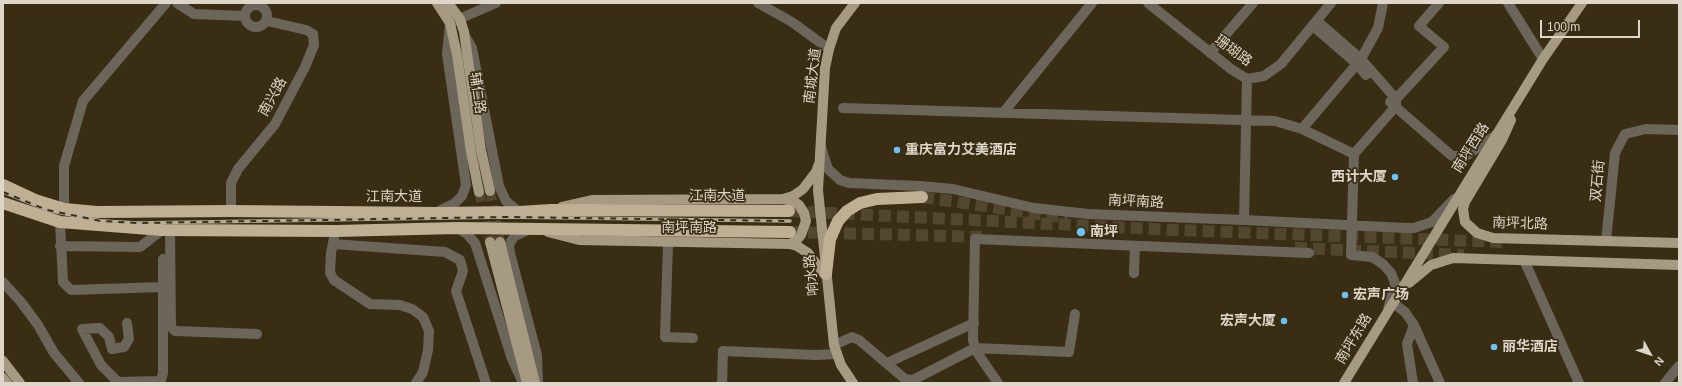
<!DOCTYPE html>
<html>
<head>
<meta charset="utf-8">
<style>
	body { margin:0 }
	#map { position:relative; width:1682px; height:386px; overflow:hidden; background:#392d14; font-family:Helvetica,sans-serif }
	canvas { display:block }
	.frame { position:absolute; inset:0; border:4px solid #ded6c8; pointer-events:none }
	.north { position:absolute; left:1630px; top:334px; width:40px; height:40px; -webkit-text-stroke:3px #392d14; paint-order:stroke; rotate:130deg; font-size:11px; font-weight:700; line-height:16px; text-align:center; color:#ded6c8 }
	.north::after { content:''; display:block; margin:auto; width:14px; height:18px; background:#ded6c8; clip-path:polygon(50% 0,100% 100%,50% 72%,0 100%) }
	.scale { position:absolute; left:1540px; top:20px; width:100px; height:18px; box-sizing:border-box; border:2px solid #ded6c8; border-top:0; padding-left:5px; font-size:12px; line-height:14px; white-space:nowrap; color:#ded6c8; -webkit-text-stroke:3px #392d14; paint-order:stroke }
</style>
</head>
<body>
<div id="map">
<canvas width="1682" height="386"></canvas>
<div class="frame"></div>
<div class="north">N</div>
<div class="scale">100 m</div>
</div>
<script>
const c = document.querySelector('canvas').getContext('2d');
c.lineJoin = 'round';
const poly = rows => new Path2D(rows.map(r => 'M' + r).join(''));
function trace(path, color, width, dash) { c.strokeStyle = color; c.lineWidth = width; c.lineCap = dash ? 'butt' : 'round'; c.setLineDash(dash || []); c.stroke(path); }
function drawText(font, color, halo, rows, align = 'center') {
  c.font = font + ' Helvetica,"Noto Sans SC",sans-serif'; c.lineWidth = 3.5; c.setLineDash([]); c.textBaseline = 'middle'; c.strokeStyle = halo; c.fillStyle = color; for (const [text, x, y, turn = 0] of rows) {
    c.save(); c.translate(x, y); c.rotate((+turn || 0) * Math.PI / 180); c.textAlign = isNaN(turn) ? turn : align; if (halo) c.strokeText(text, 0, 0); c.fillText(text, 0, 0); c.restore();
  }
}
trace(poly([
	[490,191,500,242],
	[479,192,490,242]
]), '#52462f', 10, [10, 5]);
trace(poly([
	[922,197,1068,218],
	[789,211,1175,230,1502,242],
	[790,232,987,237],
	[1295,248,1464,255]
]), '#52462f', 12, [12, 6]);
trace(poly([
	[177,3,194,14,245,16],
	[758,3,792,22,829,49],
	[1148,3,1231,69,1247,79,1264,76,1281,64,1331,3],
	[1508,3,1543,59],
	'245 16a11 11 0 1 1 22 0a11 11 0 1 1-22 0Z',
	[1317,21,1361,59,1396,99,1396,106,1354,154,1351,255,1372,257,1383,264,1391,273,1395,283,1388,309],
	[1313,26,1357,64,1366,75],
	[465,36,472,48,499,186,506,201,519,212],
	[1210,53,1253,3],
	[1390,102,1396,99,1444,47,1419,26,1439,3],
	[1391,103,1452,156,1466,156,1496,135],
	[843,108,1275,121,1302,129,1354,154],
	[1003,113,1092,3],
	[1302,129,1361,59,1378,28,1383,3],
	[821,147,828,169,840,180,849,183,920,186,953,189,1034,208,1088,214,1244,220,1406,228,1414,228,1432,222,1454,199],
	[64,209,64,166,83,101,166,3],
	[231,211,231,183,238,169,275,124,305,67,314,45,313,34,306,30,267,21],
	[437,212,455,203,462,196,466,185,447,54,450,23,496,3],
	[1244,220,1247,79],
	[60,222,63,282,71,290,163,287],
	[457,228,467,234,475,243,512,359,523,383],
	[170,230,171,327,175,331,257,334],
	[528,230,515,236,511,241,509,246,510,253,537,355,538,383],
	[334,238,331,253,330,273,334,280,370,304,400,305,412,309,423,317,429,331,428,350,423,372,416,383],
	[1606,241,1615,153,1625,134,1646,129,1679,130],
	[668,243,665,337,693,338],
	[333,244,445,252,460,260,463,271,456,291,486,383],
	[60,246,140,247,162,230],
	[1524,260,1579,383],
	[1134,273,1135,246],
	[3,282,21,302,38,325,54,353,79,383],
	[1393,303,1405,312,1414,325,1440,383],
	[127,323,129,339,124,347,112,349,109,337,100,328,82,329,101,365,118,382,160,381],
	[834,345,852,337,859,340,905,379,913,380,975,348,1069,352,1075,314],
	[887,363,974,323],
	[160,383,163,373,163,259],
	[722,383,723,351,816,355,837,354],
	[998,383,976,351,973,340,975,239,1309,253],
	[1413,383,1407,344,1414,325],
	[1665,383,1679,366]
]), '#6b655a', 10);
trace(poly([
	[437,3,450,23,457,55,471,152,479,192],
	[448,3,460,19,464,32,481,150,490,191],
	[1511,120,1502,140,1465,202,1463,209,1465,222,1477,233,1493,238,1679,243],
	[783,199,793,201,799,205,804,213,806,221,801,235,797,240,790,244],
	[562,207,593,200,783,199,793,196,803,189,816,172,818,166],
	[548,232,579,240,790,244,797,246,808,253,825,275],
	[490,242,527,383],
	[500,242,535,383],
	[1409,283,1431,265,1453,258,1679,265],
	[3,361,20,383],
	[3,378,7,383],
	[853,383,841,365,834,345,818,190,825,68,829,49,836,28,855,3],
	[1344,383,1543,59,1582,3]
]), '#a79a83', 10);
trace(poly([
	[3,185,35,200,64,209,97,212,231,211,437,213,519,212,551,210,789,211],
	[3,203,60,222,162,230,336,231,457,228,790,232],
	[826,274,830,239,838,221,847,211,860,203,877,199,922,197]
]), '#bfaf94', 12);
const rail = poly([
	[3,192,47,210,101,221,138,223,506,217,790,221]
]);
trace(rail, '#b5ac9b', 3.5);
trace(rail, '#392d14', 2, [6]);
for (const [x, y, r, color] of [
	[897,150,4,"#6dc2f3"],
	[1395,177,4,"#6dc2f3"],
	[1081,232,5,"#6dc2f3"],
	[1345,295,4,"#6dc2f3"],
	[1284,321,4,"#6dc2f3"],
	[1494,347,4,"#6dc2f3"]
]) { const dot = new Path2D(); dot.arc(x, y, r, 0, 2 * Math.PI); c.fillStyle = color; c.fill(dot); trace(dot, '#392d14', 1.5); }
drawText('14px', '#ded6c8', '#392d14', [
	["珊瑚路",1233,51,36],
	["南城大道",813,76,-83],
	["辅仁路",477,93,82],
	["南兴路",273,97,-61],
	["南坪西路",1471,148,-58],
	["双石街",1598,181,-85],
	["江南大道",717,196],
	["江南大道",394,197],
	["南坪南路",1136,202,3],
	["南坪北路",1520,224,2],
	["南坪南路",689,228],
	["响水路",812,275,-96],
	["南坪东路",1354,339,-59]
]);
drawText('bold 14px', '#ded6c8', '#392d14', [
	["重庆富力艾美酒店",905,150],
	["西计大厦",1387,177,"right"],
	["南坪",1090,232],
	["宏声广场",1353,295],
	["宏声大厦",1276,321,"right"],
	["丽华酒店",1502,347]
], 'left');
</script>
</body>
</html>
